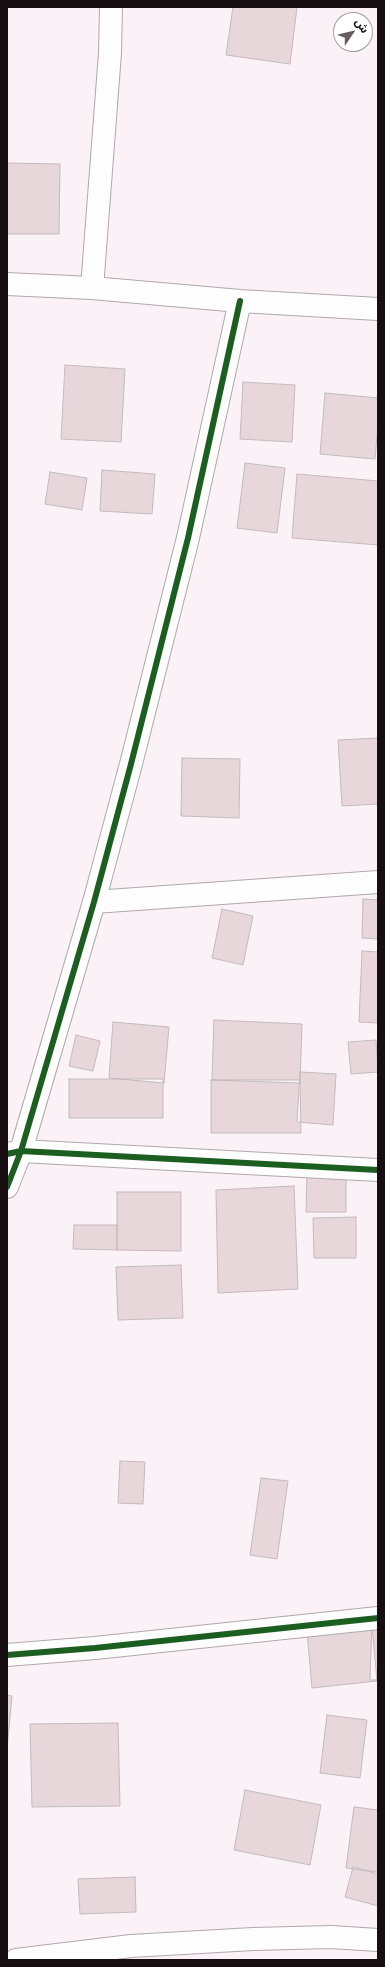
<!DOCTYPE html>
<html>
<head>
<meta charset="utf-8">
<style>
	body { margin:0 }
	#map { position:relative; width:385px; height:1967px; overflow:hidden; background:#faf2f6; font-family:Commissioner,"Noto Sans Arabic",sans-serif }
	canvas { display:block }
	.frame { position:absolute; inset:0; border:8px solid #160e11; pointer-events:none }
	.north { position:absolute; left:333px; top:12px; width:40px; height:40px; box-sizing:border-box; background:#fff; border:1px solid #a29fa0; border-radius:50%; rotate:55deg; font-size:11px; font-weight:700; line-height:16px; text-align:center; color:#160e11 }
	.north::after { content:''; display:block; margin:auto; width:14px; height:18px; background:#665e61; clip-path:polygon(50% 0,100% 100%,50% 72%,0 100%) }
</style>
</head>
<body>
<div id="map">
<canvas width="385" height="1967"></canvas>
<div class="frame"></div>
<div class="north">ش</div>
</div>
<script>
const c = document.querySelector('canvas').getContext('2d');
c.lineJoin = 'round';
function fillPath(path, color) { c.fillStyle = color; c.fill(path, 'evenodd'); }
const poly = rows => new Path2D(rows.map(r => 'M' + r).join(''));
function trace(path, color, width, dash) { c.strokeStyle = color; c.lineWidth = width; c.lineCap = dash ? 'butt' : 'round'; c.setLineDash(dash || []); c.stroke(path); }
const building = poly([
	[233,7,297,7,290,64,226,55,233,7],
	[7,163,60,164,59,234,7,234,7,163],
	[65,365,125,369,121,442,61,439,65,365],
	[243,382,295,385,292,442,240,439,243,382],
	[325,393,378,398,378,425,375,459,320,454,325,393],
	[245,463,285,468,277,533,237,528,245,463],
	[102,470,155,474,152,514,100,511,102,470],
	[50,472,87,478,82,510,45,504,50,472],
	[297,474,378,481,378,545,292,538,297,474],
	[378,738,378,804,342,806,338,740,378,738],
	[182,758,240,759,239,818,181,816,182,758],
	[363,899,378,900,378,939,362,938,363,899],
	[222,909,253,916,243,965,212,958,222,909],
	[362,951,378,952,378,1023,359,1022,362,951],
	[214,1020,302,1024,300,1083,212,1080,214,1020],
	[113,1022,169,1027,164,1083,109,1078,113,1022],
	[76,1035,100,1041,93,1071,69,1066,76,1035],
	[376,1040,378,1072,351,1074,348,1042,376,1040],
	[300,1072,336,1074,333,1125,297,1122,300,1072],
	[69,1079,163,1079,163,1118,69,1118,69,1079],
	[211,1080,300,1080,301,1133,211,1133,211,1080],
	[307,1170,346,1171,346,1212,306,1212,307,1170],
	[294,1186,298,1289,218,1293,216,1190,294,1186],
	[117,1192,181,1192,181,1251,117,1250,117,1192],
	[356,1217,356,1258,314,1258,313,1218,356,1217],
	[74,1225,117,1225,117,1250,73,1249,74,1225],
	[181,1265,183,1318,118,1320,116,1267,181,1265],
	[120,1461,145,1462,143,1504,118,1503,120,1461],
	[261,1478,288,1481,277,1559,250,1555,261,1478],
	[372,1626,377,1681,312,1688,307,1632,372,1626],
	[372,1626,378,1626,378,1680,370,1680,372,1626],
	[7,1695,12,1696,7,1749,7,1695],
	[327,1715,367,1720,360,1778,320,1773,327,1715],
	[118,1723,120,1806,32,1807,30,1724,118,1723],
	[245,1790,321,1805,310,1865,234,1850,245,1790],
	[354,1807,378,1810,378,1872,346,1868,354,1807],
	[353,1867,378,1874,378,1906,345,1897,353,1867],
	[135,1877,136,1912,80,1914,78,1879,135,1877]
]);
fillPath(building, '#e8d7da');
trace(building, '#c3babd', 1);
const street = poly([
	[7,284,92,288,240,301,378,309],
	[92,288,110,53,111,7],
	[94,902,378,882],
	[8,1154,21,1151,378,1170],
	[7,1187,21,1151,94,902,131,764,188,538,240,301],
	[7,1655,95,1648,378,1618],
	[16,1960,131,1946,253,1939,331,1937,378,1940]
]);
trace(street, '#b0a8ac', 24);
trace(street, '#fefdfe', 22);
trace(poly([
	[7,1154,21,1151,378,1170],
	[7,1187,21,1151,94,902,131,764,188,538,240,301],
	[7,1655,95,1648,378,1618]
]), '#1b5e20', 6);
</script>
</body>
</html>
